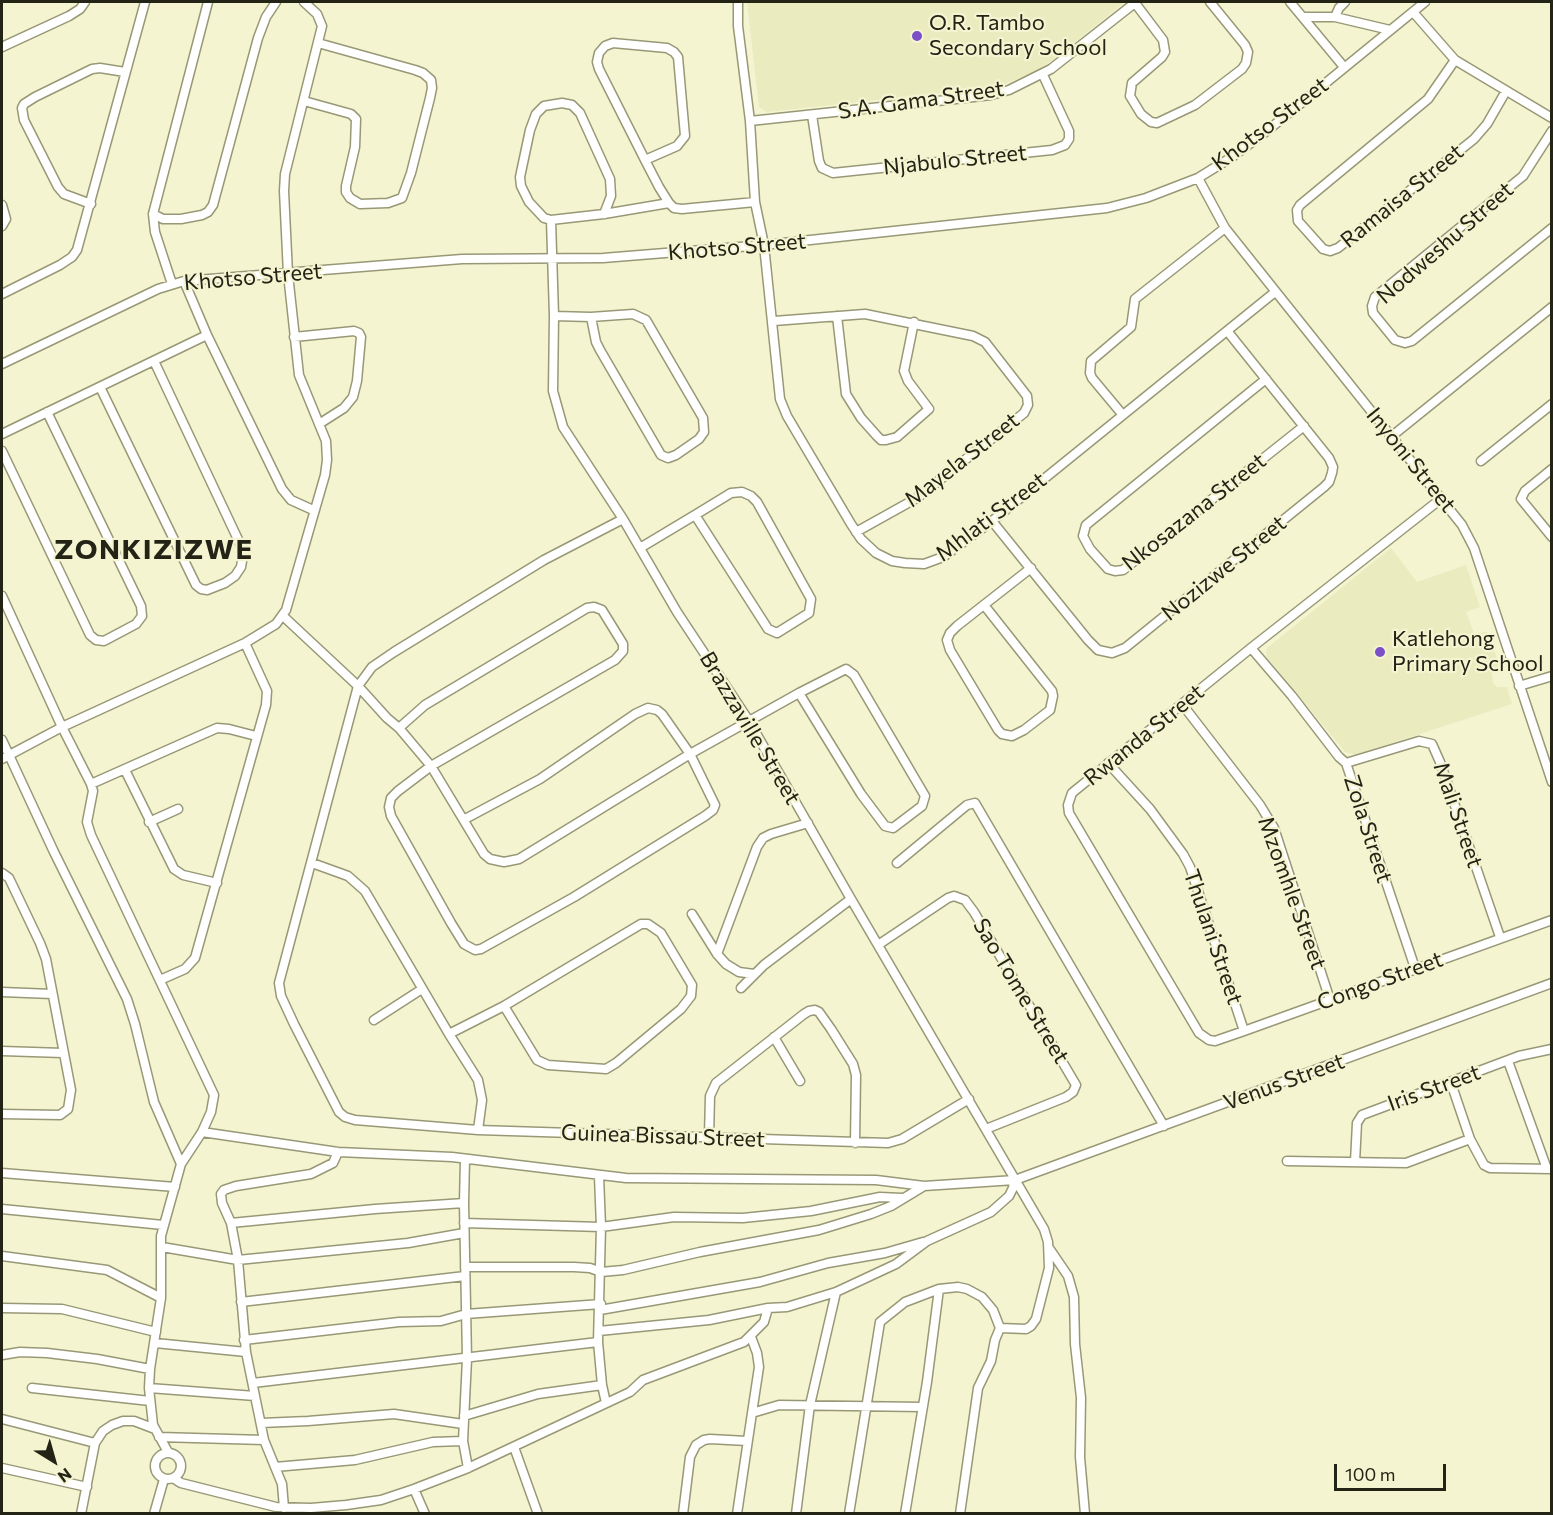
<!DOCTYPE html>
<html>
<head>
<meta charset="utf-8">
<style>
	body { margin:0 }
	#map { position:relative; width:1553px; height:1515px; overflow:hidden; background:#f4f4d1; font-family:Commissioner,sans-serif }
	canvas { display:block }
	.frame { position:absolute; inset:0; border:3px solid #232316; pointer-events:none }
	.north { position:absolute; left:24px; top:1431px; width:60px; height:60px; -webkit-text-stroke:4px #f4f4d1; paint-order:stroke; rotate:143deg; font-size:16px; font-weight:700; line-height:24px; text-align:center; color:#232316 }
	.north::after { content:''; display:block; margin:auto; width:21px; height:27px; background:#232316; clip-path:polygon(50% 0,100% 100%,50% 72%,0 100%) }
	.scale { position:absolute; left:1334px; top:1464px; width:112px; height:27px; box-sizing:border-box; border:3px solid #232316; border-top:0; padding-left:8px; font-size:18px; line-height:21px; white-space:nowrap; color:#232316; -webkit-text-stroke:4px #f4f4d1; paint-order:stroke }
</style>
</head>
<body>
<div id="map">
<canvas width="1553" height="1515"></canvas>
<div class="frame"></div>
<div class="north">N</div>
<div class="scale">100 m</div>
</div>
<script>
const c = document.querySelector('canvas').getContext('2d');
c.lineJoin = 'round';
function fillPath(path, color) { c.fillStyle = color; c.fill(path, 'evenodd'); }
const poly = rows => new Path2D(rows.map(r => 'M' + r).join(''));
function trace(path, color, width, dash) { c.strokeStyle = color; c.lineWidth = width; c.lineCap = dash ? 'butt' : 'round'; c.setLineDash(dash || []); c.stroke(path); }
function drawText(font, color, halo, rows, align = 'center') {
  c.font = font + ' Commissioner,sans-serif'; c.lineWidth = 4.5; c.setLineDash([]); c.textBaseline = 'middle'; c.strokeStyle = halo; c.fillStyle = color; for (const [text, x, y, turn = 0] of rows) {
    c.save(); c.translate(x, y); c.rotate((+turn || 0) * Math.PI / 180); c.textAlign = isNaN(turn) ? turn : align; if (halo) c.strokeText(text, 0, 0); c.fillText(text, 0, 0); c.restore();
  }
}
fillPath(poly([
	[747,2,1125,2,1040,70,997,87,767,112,759,107],
	[1391,548,1417,582,1466,565,1480,607,1466,612,1474,633,1488,632,1499,665,1492,673,1493,683,1497,687,1507,687,1512,704,1355,755,1345,752,1266,656,1267,648]
]), '#ebebc0');
const minor = poly([
	[738,2,738,26,750,121,755,202,764,245,780,399,787,416,851,524,861,539,876,553,892,561,905,563,924,564,943,557,992,521,1275,292],
	[1290,2,1344,67],
	[1135,3,1163,40,1165,52,1162,57,1132,83,1130,96,1141,114,1151,122,1157,123,1195,105,1242,69,1246,63,1248,52,1245,45,1210,2],
	[1413,12,1455,60,1552,118],
	[1303,17,1335,17,1390,30],
	[1335,17,1339,8,1345,2],
	[2,47,69,16,80,9,85,2],
	[1455,60,1428,99,1300,205,1297,210,1298,221,1323,249,1330,251,1338,248,1474,139,1487,124,1506,91],
	[304,101,351,114,356,119,355,147,346,186,346,192,350,198,360,204,388,203,402,198,411,173,430,98,432,88,431,80,423,73,415,70,318,43],
	[812,115,819,161,822,168,833,173,1052,150,1065,145,1069,139,1069,131,1043,75],
	[750,121,956,99,991,95,1009,90,1051,69,1136,2],
	[1552,131,1523,176,1375,297,1372,306,1373,313,1395,340,1405,343,1412,341,1552,228],
	[645,160,677,146,685,136,678,57,674,52,667,48,613,43,605,46,599,53,597,62,599,69,645,160,659,187,669,203,674,208,682,209,755,202],
	[1198,178,1225,228,1462,525,1474,548,1552,782],
	[91,204,64,194,58,187,24,120,22,108,24,104,35,97,92,69,100,68,125,72],
	[2,205,6,219,2,226],
	[153,214,163,219,181,219,202,215,208,212,213,205,258,38,266,17,276,2],
	[604,214,611,196,610,179,580,113,572,105,562,103,544,106,536,114,530,130,520,177,521,186,529,202,544,218,551,220,604,214,669,203],
	[551,220,554,316,553,391,563,427,623,519,677,612,749,721,851,899,1044,1229,1048,1242,1049,1268,1036,1319,1031,1326,1026,1329,1000,1328],
	[184,281,207,335,282,489,291,500,313,510],
	[172,284,155,232,153,214,208,2],
	[2,294,60,265,72,257,77,250,145,2],
	[554,316,591,317,633,314,646,320,703,418,704,432,699,439,676,455,668,458,661,455,600,350,596,342,591,317],
	[837,316,846,394,861,418,877,436,881,440,886,440,897,437,929,409,908,381,904,371,914,322],
	[774,321,865,314,973,336,985,342,1027,396,1028,405,1024,413,961,463,917,498,856,532],
	[294,337,354,331,359,333,361,337,357,381,353,397,344,408,319,424],
	[2,364,158,289,184,281,462,259,603,258,764,245,1107,208,1146,198,1198,178,1232,157,1273,126,1425,2],
	[1266,379,1086,525,1083,536,1090,549,1108,569,1115,571,1123,570,1304,426],
	[100,387,196,585,201,589,207,590,225,583,235,576,241,567,243,555,242,548,154,361],
	[1122,414,1092,378,1090,373,1091,361,1131,327,1135,299,1225,228],
	[2,434,207,335],
	[1392,436,1552,307],
	[2,451,90,635,96,640,104,641,136,624,142,616,141,606,47,412],
	[1481,461,1552,404],
	[1552,469,1525,491,1521,499,1552,537],
	[1442,498,1251,648,1072,793,1068,805,1069,813,1199,1033,1209,1040,1215,1041,1244,1031,1552,920],
	[623,519,544,560,394,652,372,667,358,686,279,983,281,996,294,1024,339,1112,345,1117,355,1120,478,1130,888,1143,902,1139,969,1099],
	[992,521,1088,640,1098,650,1112,653,1125,648,1324,487,1329,482,1332,473,1333,467,1329,458,1228,332],
	[640,548,695,515,731,493,742,492,751,496,757,502,811,599,809,613,777,633,768,629,695,515],
	[2,596,62,727,91,784,93,791,87,822,91,835,214,1095,211,1112,202,1132,181,1164,161,1236,161,1298,150,1369,149,1388,153,1425,168,1452],
	[984,605,1052,691,1053,696,1050,710,1024,730,1012,736,1002,734,998,730,950,650,947,640,950,633,957,626,1031,568],
	[283,616,358,686,387,718,399,728,431,766,484,854,490,859,504,862,519,859,690,754,799,693,846,669,854,675,925,796,922,806,893,828,885,826,861,794,799,693],
	[1251,648,1292,696,1339,757,1346,763,1415,968],
	[1519,686,1552,676],
	[1182,704,1260,805,1274,828,1330,1000],
	[399,728,425,705,587,608,594,607,602,610,623,644,623,651,615,660,431,766,398,791,391,798,389,807,391,816,451,923,464,944,475,950,481,949,574,897,705,816,713,810,715,805,690,754,662,714,657,710,648,708,635,714,540,779,465,819],
	[2,740,54,852,127,999,135,1024,154,1102,181,1164],
	[2,759,62,727,245,643,276,624,286,610,325,475,327,460,326,441,299,375,288,274,284,191,285,174,322,26,317,14,304,2],
	[1108,763,1150,809,1183,854,1190,867,1244,1031],
	[1346,763,1419,741,1432,744,1440,762,1500,937],
	[125,770,174,869,183,875,217,883],
	[91,784,217,728,229,729,256,736],
	[149,822,178,809],
	[312,863,348,876,365,891,449,1034,478,1080,482,1100,478,1130],
	[897,863,967,805,975,803,1164,1126],
	[2,873,9,878,40,943,46,959,71,1090,68,1109,60,1115,2,1114],
	[692,914,717,954,726,964,739,972,754,974],
	[878,945,948,898,954,896,965,900,974,912,1076,1085,1073,1092,1066,1097,986,1129],
	[717,954,757,847,763,838,771,834,808,823],
	[160,980,185,969,195,958,266,705,267,691,245,643],
	[741,988,764,965,851,899],
	[2,992,52,994],
	[374,1020,422,989],
	[449,1034,504,1006,641,924,648,924,661,933,692,985,691,996,681,1009,616,1063,606,1069,548,1065,537,1060,504,1006],
	[774,1037,800,1081],
	[2,1051,63,1053],
	[1508,1061,1547,1169],
	[1451,1083,1470,1139,1484,1165,1490,1168,1552,1169],
	[202,1132,338,1152,452,1157,626,1178,876,1180,924,1186,1015,1180,1552,983],
	[709,1136,710,1096,716,1083,804,1014,809,1011,815,1010,819,1012,831,1029,853,1064,856,1075,855,1143],
	[465,1159,464,1203,467,1359,463,1441,468,1468],
	[1287,1161,1406,1163,1470,1139],
	[1355,1162,1357,1123,1362,1115,1519,1056,1552,1049],
	[2,1173,175,1187],
	[599,1176,601,1227,598,1342,602,1385,606,1403],
	[2,1209,163,1225],
	[231,1223,375,1209,464,1203],
	[464,1223,601,1227,674,1217,743,1218,811,1211,880,1197,902,1198],
	[162,1247,238,1260,408,1243,464,1233],
	[1049,1248,1068,1276,1074,1297,1075,1344,1081,1398,1080,1457,1085,1514],
	[2,1256,107,1270,161,1298],
	[465,1267,574,1267,590,1268,601,1272,623,1270,700,1252,819,1230,871,1214,891,1206,924,1186],
	[241,1302,465,1276],
	[2,1308,62,1309,156,1332],
	[600,1310,760,1282,828,1263,885,1253,923,1242],
	[599,1331,709,1320,768,1308,787,1307,836,1292,896,1264,927,1241,991,1212,1009,1196,1013,1188,1014,1180],
	[751,1337,757,1353,759,1367,752,1413],
	[244,1340,399,1322,441,1321,466,1314,601,1304],
	[155,1343,246,1352],
	[2,1355,20,1352,47,1353,97,1359,150,1369],
	[253,1383,598,1342],
	[32,1388,150,1401],
	[149,1388,255,1396],
	[464,1416,538,1394,602,1385],
	[2,1419,95,1443],
	[261,1423,308,1421,394,1414,463,1424],
	[159,1437,264,1440],
	[514,1447,538,1514],
	'155 1466a13 13 0 1 1 26 0a13 13 0 1 1-26 0Z',
	[275,1467,355,1460,433,1442,463,1441],
	[2,1468,87,1487],
	[173,1478,181,1483,276,1507,311,1508,346,1505,381,1500,414,1489,468,1468,630,1392,643,1380,744,1342,764,1322,768,1308],
	[414,1489,425,1514],
	[284,1508,282,1484,264,1440,246,1352,238,1260,231,1223,222,1203,221,1194,224,1190,236,1186,311,1174,333,1163,338,1152],
	[81,1514,95,1443,103,1431,112,1425,123,1421,134,1421,155,1429],
	[154,1514,164,1479],
	[683,1514,690,1457,696,1445,704,1440,710,1439,747,1441],
	[737,1514,752,1413,779,1405,922,1407],
	[796,1514,810,1405,836,1292],
	[849,1514,880,1322,905,1302,939,1289,958,1287,967,1289,982,1297,993,1310,1000,1328],
	[905,1514,927,1382,939,1289],
	[960,1514,978,1388,991,1361,995,1340,1000,1328]
]);
trace(minor, '#989877', 11);
trace(minor, '#fff', 8);
for (const [x, y, r, color] of [
	[917,36,6,"#7b4fc8"],
	[1380,652,6,"#7b4fc8"]
]) { const dot = new Path2D(); dot.arc(x, y, r, 0, 2 * Math.PI); c.fillStyle = color; c.fill(dot); trace(dot, '#f4f4d1', 2); }
drawText('22px', '#232316', '#f4f4d1', [
	["O.R. Tambo",929,23],
	["Secondary School",929,48],
	["Katlehong",1392,639],
	["Primary School",1392,664]
], 'left');
drawText('22px', '#232316', '#f4f4d1', [
	["S.A. Gama Street",921,100,-8],
	["Khotso Street",1270,124,-37],
	["Njabulo Street",955,160,-6],
	["Ramaisa Street",1402,196,-39],
	["Nodweshu Street",1445,243,-41],
	["Khotso Street",737,247,-5],
	["Khotso Street",253,277,-5],
	["Mayela Street",962,460,-38],
	["Inyoni Street",1411,460,51],
	["Nkosazana Street",1194,512,-38],
	["Mhlati Street",991,517,-37],
	["Nozizwe Street",1224,568,-39],
	["Brazzaville Street",750,728,59],
	["Rwanda Street",1144,735,-39],
	["Mali Street",1458,815,71],
	["Zola Street",1368,829,72],
	["Mzomhle Street",1292,893,70],
	["Thulani Street",1213,937,71],
	["Congo Street",1380,981,-20],
	["Sao Tome Street",1021,991,59],
	["Venus Street",1284,1082,-20],
	["Iris Street",1434,1088,-20],
	["Guinea Bissau Street",663,1136,2]
]);
c.letterSpacing = '1.5px';
drawText('bold 28px', '#232316', '#f4f4d1', [
	["ZONKIZIZWE",154,550]
]);
c.letterSpacing = '0px';
</script>
</body>
</html>
